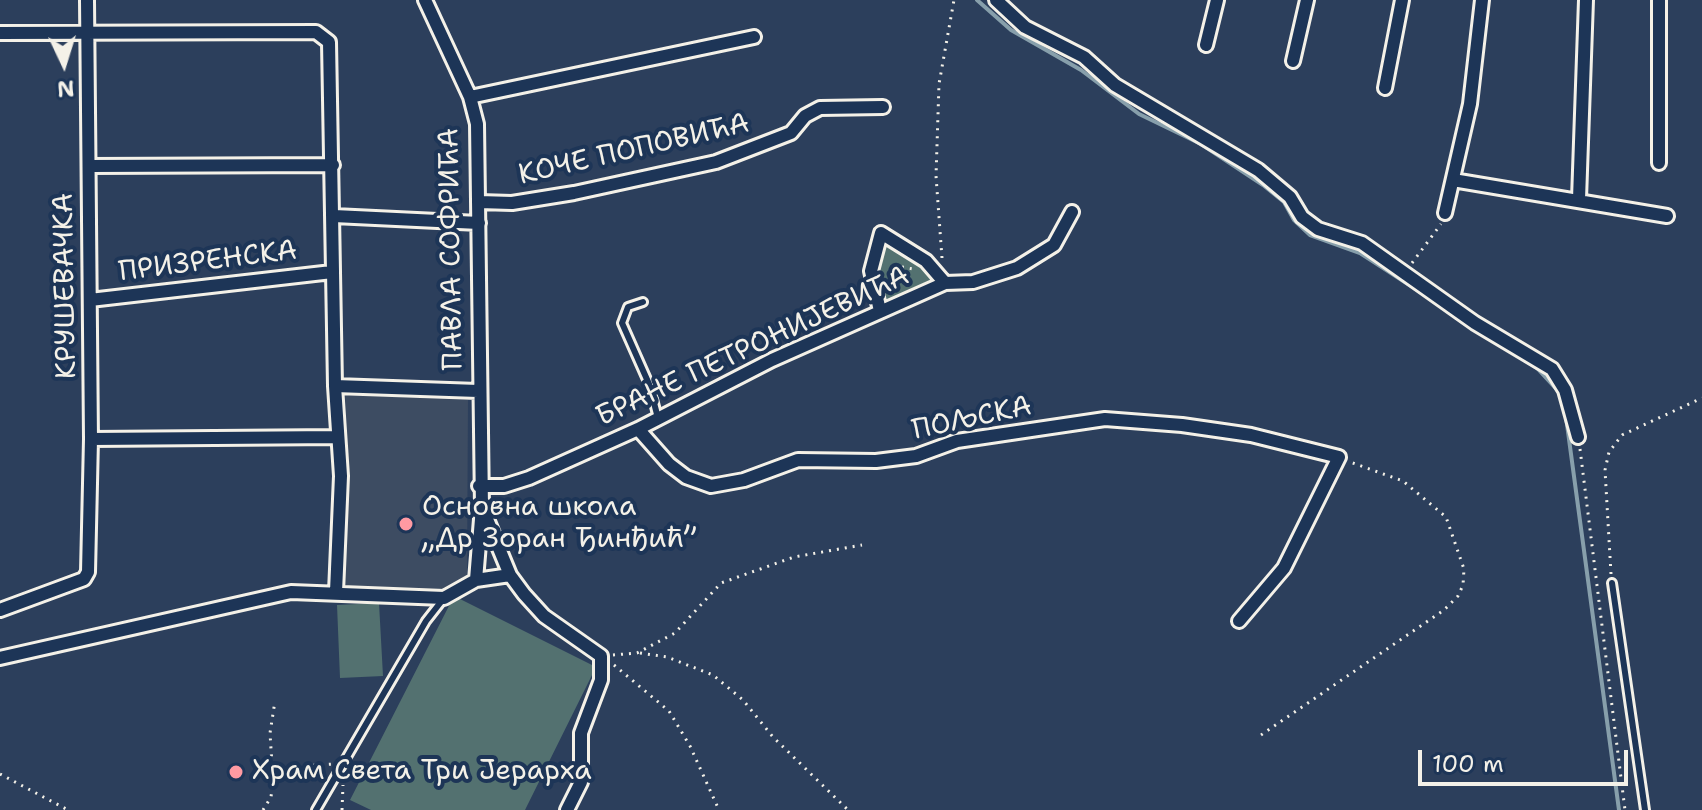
<!DOCTYPE html>
<html>
<head>
<meta charset="utf-8">
<style>
	body { margin:0 }
	#map { position:relative; width:1702px; height:810px; overflow:hidden; background:#2c3f5c; font-family:"Shantell Sans",sans-serif }
	canvas { display:block }
	.north { position:absolute; left:24px; top:24px; width:80px; height:80px; -webkit-text-stroke:6px #1d3557; paint-order:stroke; rotate:176deg; font-size:22px; font-weight:700; line-height:32px; text-align:center; color:#f4f1e8 }
	.north::after { content:''; display:block; margin:auto; width:28px; height:36px; background:#f4f1e8; clip-path:polygon(50% 0,100% 100%,50% 72%,0 100%) }
	.scale { position:absolute; left:1418px; top:750px; width:210px; height:36px; box-sizing:border-box; border:4px solid #f4f1e8; border-top:0; padding-left:10px; font-size:24px; line-height:28px; white-space:nowrap; color:#f4f1e8; -webkit-text-stroke:6px #1d3557; paint-order:stroke }
</style>
</head>
<body>
<div id="map">
<canvas width="1702" height="810"></canvas>
<div class="north">N</div>
<div class="scale">100 m</div>
</div>
<script>
const c = document.querySelector('canvas').getContext('2d');
c.lineJoin = 'round';
function fillPath(path, color) { c.fillStyle = color; c.fill(path, 'evenodd'); }
const poly = rows => new Path2D(rows.map(r => 'M' + r).join(''));
function trace(path, color, width, dash) { c.strokeStyle = color; c.lineWidth = width; c.lineCap = dash ? 'butt' : 'round'; c.setLineDash(dash || []); c.stroke(path); }
function drawText(font, color, halo, rows, align = 'center') {
  c.font = font + ' "Shantell Sans",sans-serif'; c.lineWidth = 8; c.setLineDash([]); c.textBaseline = 'middle'; c.strokeStyle = halo; c.fillStyle = color; for (const [text, x, y, turn = 0] of rows) {
    c.save(); c.translate(x, y); c.rotate((+turn || 0) * Math.PI / 180); c.textAlign = isNaN(turn) ? turn : align; if (halo) c.strokeText(text, 0, 0); c.fillText(text, 0, 0); c.restore();
  }
}
fillPath(poly([
	[345,395,468,400,467,578,443,590,340,586,349,470]
]), '#3d4c62');
fillPath(poly([
	[890,243,924,265,933,279,884,302,876,265,881,246],
	[454,596,596,667,525,810,371,810,350,800],
	[379,603,383,676,340,678,337,605]
]), '#537170');
trace(poly([
	[977,0,1011,30,1081,70,1139,114,1201,144,1263,185,1284,202,1294,220,1310,235,1360,253,1431,299],
	[1512,352,1537,368,1560,393],
	[1566,417,1619,810]
]), '#879fab', 4);
const lane = poly([
	[643,302,628,307,622,323,649,384,658,418],
	[1612,583,1645,810],
	[316,810,426,621,444,598]
]);
const street = poly([
	[425,0,470,97,477,124,482,507,510,575,524,594,544,616,601,656,601,680,581,733,581,782,567,810],
	[996,0,1025,27,1084,57,1115,85,1258,170,1290,197,1302,217,1318,229,1362,243,1475,323,1552,369,1565,390,1578,437],
	[0,33,316,32,329,42,335,386,341,476,336,592],
	[1206,45,1217,0],
	[1293,61,1307,0],
	[1385,88,1402,0],
	[470,97,754,37],
	[1659,163,1659,0],
	[89,166,333,165],
	[1453,180,1667,216],
	[1579,199,1586,0],
	[479,202,512,203,574,193,716,162,791,133,805,116,820,108,883,107],
	[1445,213,1470,104,1482,0],
	[334,216,479,223],
	[90,300,332,272],
	[880,311,871,271,881,233,926,261,945,283],
	[335,386,478,391],
	[638,429,669,464,686,477,711,486,744,480,798,460,876,461,916,456,957,441,1105,419,1182,425,1251,435,1339,457,1284,568,1239,621],
	[91,439,338,437],
	[479,486,504,486,529,478,638,429,772,360,945,283,973,282,1017,268,1054,245,1072,212],
	[476,580,482,507],
	[0,610,84,579,88,572,91,439,87,0],
	[0,658,291,592,444,598,476,580,510,575]
]);
trace(lane, '#f4f1e8', 12);
trace(street, '#f4f1e8', 18);
trace(poly([
	[942,258,936,176,939,84,954,0],
	[1412,263,1441,224],
	[896,277,897,266,913,269],
	[1580,449,1625,810],
	[1611,574,1605,470,1609,452,1622,435,1702,398],
	[640,653,667,657,713,675,743,700,773,737,848,810],
	[613,655,637,653,675,633,721,583,794,557,862,545],
	[614,665,669,711,690,746,719,810],
	[1261,735,1444,610,1458,596,1463,585,1464,569,1446,517,1403,481,1350,462],
	[273,768,333,764],
	[0,774,68,810],
	[263,810,271,797,273,781,270,733,275,701],
	[342,810,343,785]
]), '#f4f1e8', 3, [2, 6]);
trace(lane, '#1d3557', 6);
trace(street, '#1d3557', 12);
for (const [x, y, r, color] of [
	[406,524,8,"#ff9aa2"],
	[236,772,8,"#ff9aa2"]
]) { const dot = new Path2D(); dot.arc(x, y, r, 0, 2 * Math.PI); c.fillStyle = color; c.fill(dot); trace(dot, '#1d3557', 3); }
drawText('28px', '#f4f1e8', '#1d3557', [
	["КОЧЕ ПОПОВИЋА",634,150,-13],
	["ПАВЛА СОФРИЋА",452,249,-91],
	["ПРИЗРЕНСКА",208,262,-7],
	["КРУШЕВАЧКА",66,286,-91],
	["БРАНЕ ПЕТРОНИЈЕВИЋА",753,347,-25],
	["ПОЉСКА",972,419,-12]
]);
drawText('28px', '#f4f1e8', '#1d3557', [
	["Основна школа",422,508],
	["„Др Зоран Ђинђић”",422,540],
	["Храм Света Три Јерарха",252,772]
], 'left');
</script>
</body>
</html>
